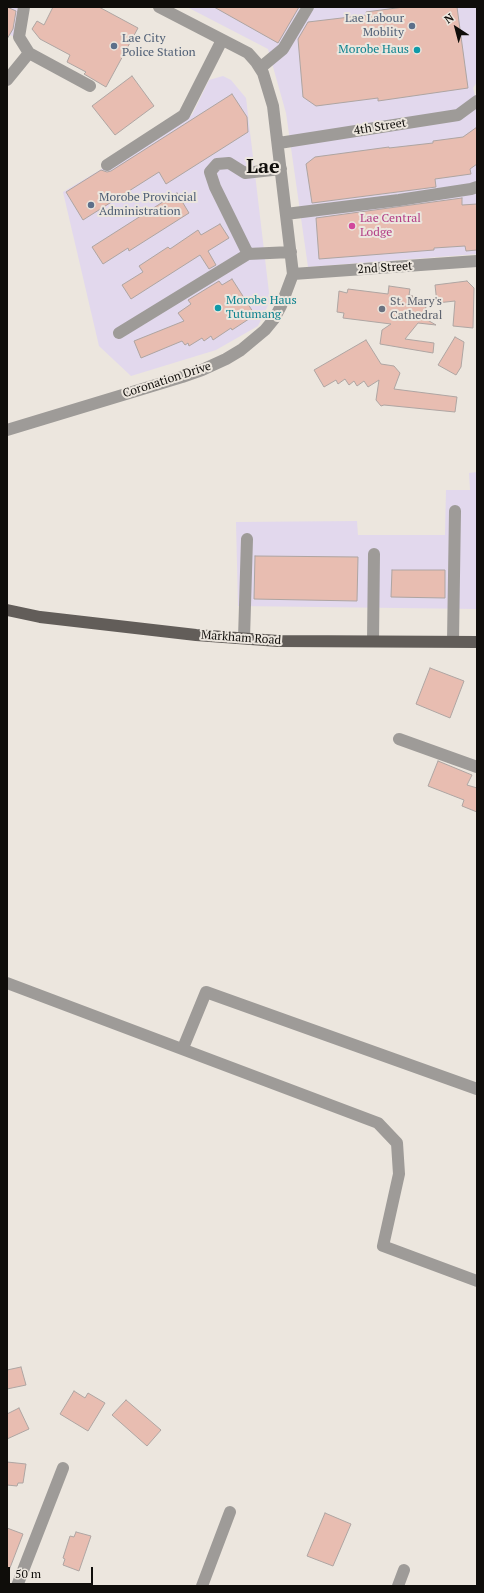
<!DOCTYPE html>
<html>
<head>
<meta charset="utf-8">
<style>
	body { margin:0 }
	#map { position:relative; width:484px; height:1593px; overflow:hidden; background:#ece6de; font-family:"PT Serif",serif }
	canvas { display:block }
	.frame { position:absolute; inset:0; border:8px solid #0f0d0a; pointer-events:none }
	.north { position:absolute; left:436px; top:8px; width:40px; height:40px; -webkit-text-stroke:3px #ece6de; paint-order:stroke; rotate:324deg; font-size:11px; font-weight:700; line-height:16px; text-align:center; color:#0f0d0a }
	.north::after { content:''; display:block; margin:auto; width:14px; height:18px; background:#0f0d0a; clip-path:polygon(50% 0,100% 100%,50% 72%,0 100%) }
	.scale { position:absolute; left:8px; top:1567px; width:85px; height:18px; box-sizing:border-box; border:2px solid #0f0d0a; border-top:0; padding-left:5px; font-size:12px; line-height:14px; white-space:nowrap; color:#0f0d0a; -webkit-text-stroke:3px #ece6de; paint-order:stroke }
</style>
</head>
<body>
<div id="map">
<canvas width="484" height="1593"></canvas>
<div class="frame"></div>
<div class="north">N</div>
<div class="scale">50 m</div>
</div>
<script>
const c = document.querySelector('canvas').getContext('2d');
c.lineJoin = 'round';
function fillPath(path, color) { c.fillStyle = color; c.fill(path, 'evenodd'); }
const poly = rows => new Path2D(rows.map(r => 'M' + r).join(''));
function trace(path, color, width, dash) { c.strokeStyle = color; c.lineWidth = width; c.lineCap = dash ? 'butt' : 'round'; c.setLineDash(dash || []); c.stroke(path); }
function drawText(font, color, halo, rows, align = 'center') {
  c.font = font + ' "PT Serif",serif'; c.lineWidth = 4; c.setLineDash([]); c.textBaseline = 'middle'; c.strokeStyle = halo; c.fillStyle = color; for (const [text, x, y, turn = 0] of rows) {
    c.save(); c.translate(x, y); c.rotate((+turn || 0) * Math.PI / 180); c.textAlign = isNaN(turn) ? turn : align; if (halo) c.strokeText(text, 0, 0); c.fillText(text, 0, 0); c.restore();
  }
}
fillPath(poly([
	[7,7,19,7,14,37,7,33],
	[187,7,477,7,477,82,473,88,477,103,477,254,308,267,286,113,268,49],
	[223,76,231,80,246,98,270,301,258,326,216,350,131,376,99,346,63,192,192,115,209,80],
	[477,472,477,609,238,606,236,522,357,521,358,535,445,535,446,490,470,490,469,473]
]), '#e2d8ed');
const building = poly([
	[7,7,16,11,13,29,7,39,7,7],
	[53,7,99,7,138,28,106,87,84,74,86,72,67,62,70,55,40,39,32,29,37,21,44,25,53,7],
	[214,7,299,7,278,43,214,7],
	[404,7,457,7,468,88,378,101,378,98,316,106,303,97,298,39,308,22,367,15,366,12,404,7],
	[132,76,154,106,115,135,92,106,132,76],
	[232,94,247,117,248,132,166,184,159,172,83,220,66,192,101,170,107,172,111,171,232,94],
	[477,127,477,164,470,169,471,174,435,179,436,187,312,203,306,164,315,157,389,147,389,148,433,143,433,141,463,137,477,127],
	[177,193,189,213,129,251,128,248,103,264,92,247,177,193],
	[462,198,462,205,477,204,477,250,466,251,465,246,434,248,434,250,319,259,316,218,462,198],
	[220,224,229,238,208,251,216,265,209,269,200,255,131,299,122,285,143,272,139,266,168,247,170,249,198,230,201,235,220,224],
	[232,279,255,315,232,330,231,328,213,340,211,336,204,341,202,338,189,346,188,343,185,345,182,341,141,358,134,341,184,321,178,313,191,304,188,300,219,281,222,285,232,279],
	[467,281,474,288,473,328,453,326,455,301,437,303,435,285,467,281],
	[389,286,410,289,409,295,413,296,412,299,427,301,424,318,436,325,418,323,405,339,434,343,433,353,380,344,382,330,391,324,343,318,344,313,337,312,339,291,347,293,348,289,388,294,389,286],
	[455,337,464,342,461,367,456,375,438,365,455,337],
	[366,340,381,364,394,366,400,373,394,389,457,397,455,412,384,405,381,406,376,400,379,380,368,387,364,381,357,386,354,381,349,385,345,379,338,384,336,380,324,387,314,370,366,340],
	[255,556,358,557,357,601,254,599,255,556],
	[392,570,445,570,445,598,391,597,392,570],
	[430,668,464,681,450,718,416,704,430,668],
	[438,761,472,775,467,785,477,788,477,812,462,806,464,800,428,786,438,761],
	[21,1367,26,1385,7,1389,7,1370,21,1367],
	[74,1391,85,1398,88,1393,105,1403,88,1431,60,1414,74,1391],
	[126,1400,161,1430,147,1446,112,1415,126,1400],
	[19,1408,29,1429,7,1439,7,1414,19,1408],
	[7,1462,26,1464,23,1483,18,1483,17,1486,7,1485,7,1462],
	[325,1513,351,1524,333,1566,307,1556,325,1513],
	[7,1528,23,1534,8,1573,7,1573,7,1528],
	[76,1532,91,1536,79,1571,63,1565,65,1559,63,1558,70,1536,74,1537,76,1532]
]);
fillPath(building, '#e8bdb1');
trace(building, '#aea5a2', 1);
trace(poly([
	[24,7,19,37,29,53,90,86],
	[260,68,283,49,308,7],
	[7,80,29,53],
	[279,143,458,115,477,101],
	[107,165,184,115,222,40],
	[281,169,245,173,229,163,217,164,210,172,215,187,248,254,291,252],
	[286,214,399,200,471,189,477,187],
	[293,274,477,261],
	[119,333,248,254],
	[7,430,182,377,202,370,226,359,241,350,265,330,274,319,281,306,293,274,273,106,263,73,256,62,248,53,159,7],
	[244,638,247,539],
	[373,641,374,554],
	[453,641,455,511],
	[399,739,477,767],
	[7,983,378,1123,397,1143,399,1174,383,1246,477,1281],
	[183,1048,206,992,477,1089],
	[17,1586,63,1468],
	[202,1586,230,1512],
	[398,1586,404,1570]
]), '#9e9b98', 12);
trace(poly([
	[7,610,40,617,196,635,278,641,477,642]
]), '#625d59', 12);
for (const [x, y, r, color] of [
	[412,26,4,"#5c6f8a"],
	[114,46,4,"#5c6f8a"],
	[417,50,4,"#0f9aa8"],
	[91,205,4,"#5c6f8a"],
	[352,226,4,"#d1479c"],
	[218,308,4,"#0f9aa8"],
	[382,309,4,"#6b7280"]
]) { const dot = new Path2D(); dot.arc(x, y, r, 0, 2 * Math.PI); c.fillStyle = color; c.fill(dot); trace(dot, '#ece6de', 1.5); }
drawText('12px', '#4e5e75', '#ece6de', [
	["Lae Labour",404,19,"right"],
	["Moblity",404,33,"right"],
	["Lae City",122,39],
	["Police Station",122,53],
	["Morobe Provincial",99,198],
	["Administration",99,212]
], 'left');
drawText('12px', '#0d838f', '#ece6de', [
	["Morobe Haus",409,50],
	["Morobe Haus",226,301,"left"],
	["Tutumang",226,315,"left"]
], 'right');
drawText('12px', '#0f0d0a', '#ece6de', [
	["4th Street",380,127,-9],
	["2nd Street",385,268,-4],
	["Coronation Drive",167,380,-18],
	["Markham Road",241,638,4]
]);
drawText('12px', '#b23c85', '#ece6de', [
	["Lae Central",360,219],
	["Lodge",360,233]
], 'left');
drawText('12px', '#5b616d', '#ece6de', [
	["St. Mary's",390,302],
	["Cathedral",390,316]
], 'left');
drawText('bold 20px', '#0f0d0a', '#ece6de', [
	["Lae",263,167]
]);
</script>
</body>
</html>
